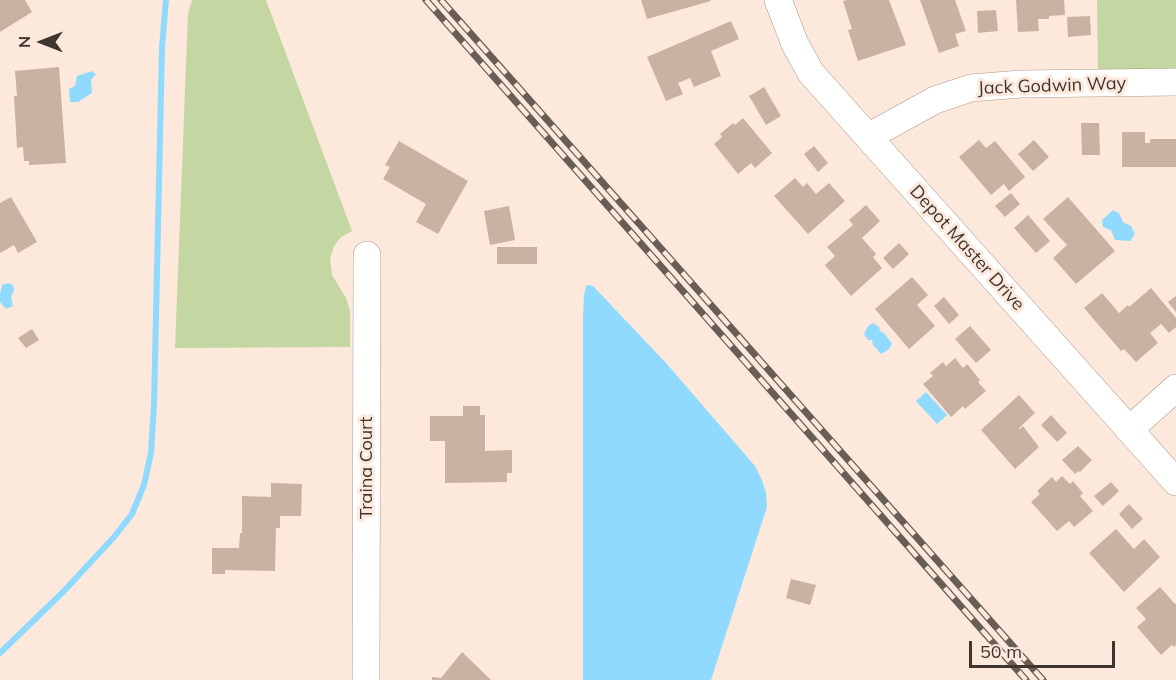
<!DOCTYPE html>
<html>
<head>
<meta charset="utf-8">
<style>
	body { margin:0 }
	#map { position:relative; width:1176px; height:680px; overflow:hidden; background:#fce9dc; font-family:Mulish,sans-serif }
	canvas { display:block }
	.north { position:absolute; left:12px; top:12px; width:60px; height:60px; -webkit-text-stroke:4px #fce9dc; paint-order:stroke; rotate:270deg; font-size:16px; font-weight:700; line-height:24px; text-align:center; color:#3f362f }
	.north::after { content:''; display:block; margin:auto; width:21px; height:27px; background:#3f362f; clip-path:polygon(50% 0,100% 100%,50% 72%,0 100%) }
	.scale { position:absolute; left:969px; top:641px; width:146px; height:27px; box-sizing:border-box; border:3px solid #3f362f; border-top:0; padding-left:8px; font-size:18px; line-height:21px; white-space:nowrap; color:#3f362f; -webkit-text-stroke:4px #fce9dc; paint-order:stroke }
</style>
</head>
<body>
<div id="map">
<canvas width="1176" height="680"></canvas>
<div class="north">N</div>
<div class="scale">50 m</div>
</div>
<script>
const c = document.querySelector('canvas').getContext('2d');
c.lineJoin = 'round';
function fillPath(path, color) { c.fillStyle = color; c.fill(path, 'evenodd'); }
const poly = rows => new Path2D(rows.map(r => 'M' + r).join(''));
function trace(path, color, width, dash) { c.strokeStyle = color; c.lineWidth = width; c.lineCap = dash ? 'butt' : 'round'; c.setLineDash(dash || []); c.stroke(path); }
function drawText(font, color, halo, rows, align = 'center') {
  c.font = font + ' Mulish,sans-serif'; c.lineWidth = 6; c.setLineDash([]); c.textBaseline = 'middle'; c.strokeStyle = halo; c.fillStyle = color; for (const [text, x, y, turn = 0] of rows) {
    c.save(); c.translate(x, y); c.rotate((+turn || 0) * Math.PI / 180); c.textAlign = isNaN(turn) ? turn : align; if (halo) c.strokeText(text, 0, 0); c.fillText(text, 0, 0); c.restore();
  }
}
fillPath(poly([
	[192,0,266,0,352,231,341,237,334,246,330,259,332,275,346,298,350,311,350,347,175,348,188,13],
	[1097,0,1176,0,1176,69,1098,69]
]), '#c4d6a2');
fillPath(poly([
	[92,71,96,74,91,80,92,93,78,102,70,102,69,89,75,86,77,76],
	[1113,210,1119,213,1123,222,1131,226,1135,234,1130,241,1115,240,1111,230,1103,227,1102,220],
	[8,283,13,285,14,290,11,296,13,306,6,309,0,302,0,294,2,285],
	[589,285,593,286,666,363,755,466,762,480,766,493,767,507,711,680,583,680,583,316,584,295,586,286],
	[873,323,879,327,880,331,885,334,892,344,888,350,881,354,873,345,872,340,868,340,864,334,868,326],
	[926,392,947,415,937,424,916,401]
]), '#90d9ff');
trace(poly([
	[0,653,63,592,114,537,132,514,144,485,151,453,154,405,162,47,166,0]
]), '#90d9ff', 6);
fillPath(poly([
	[0,0,25,0,32,12,0,32],
	[641,0,710,0,711,1,647,19],
	[847,0,889,0,906,45,858,61,848,30,852,29,843,1],
	[920,0,955,0,966,31,955,34,959,46,939,53],
	[1016,0,1064,0,1065,15,1049,16,1049,19,1038,19,1039,31,1018,32],
	[996,10,998,31,978,33,977,11],
	[1090,16,1091,35,1068,37,1067,17],
	[731,21,739,39,711,51,721,76,694,87,690,78,678,83,683,94,666,101,647,57],
	[59,67,66,163,29,165,29,161,24,161,23,147,17,148,14,96,17,96,15,71],
	[764,87,781,116,766,125,749,96],
	[743,118,772,153,755,168,751,163,738,174,714,144,722,137,720,134,733,123,735,125],
	[1081,123,1099,123,1100,155,1082,155],
	[1122,132,1145,132,1145,143,1150,143,1150,139,1176,139,1176,167,1122,167],
	[979,140,986,148,995,141,1025,177,1009,191,1004,184,991,195,959,157],
	[1034,140,1049,157,1033,171,1018,154],
	[399,141,468,181,438,234,416,222,426,204,383,179,390,167,385,165],
	[814,146,828,163,818,172,804,154],
	[795,178,803,187,807,183,816,194,829,183,845,201,808,234,774,196],
	[1011,193,1020,204,1005,217,995,206],
	[11,197,37,242,18,253,14,245,0,253,0,203],
	[1068,197,1115,251,1076,284,1053,258,1067,245,1043,219],
	[866,205,880,221,862,238,876,254,873,257,882,268,851,296,825,265,835,256,827,247,853,225,849,220],
	[509,206,515,240,490,245,484,211],
	[1028,215,1050,241,1036,253,1014,228],
	[899,243,909,254,893,269,883,258],
	[497,247,537,247,537,264,497,264],
	[912,277,928,295,917,305,935,326,909,349,875,309],
	[1151,288,1176,318,1176,327,1169,333,1161,324,1150,333,1158,343,1136,362,1124,349,1121,351,1084,308,1102,293,1119,313,1128,305,1129,307],
	[1176,296,1176,312,1168,302],
	[944,297,959,315,949,324,934,306],
	[970,326,991,350,976,363,955,339],
	[32,329,39,340,26,348,18,338],
	[955,358,963,368,967,364,980,380,978,382,986,391,965,409,963,406,951,417,923,384,933,376,930,373,943,362,946,366],
	[1019,395,1035,413,1019,428,1020,429,1023,426,1039,447,1015,469,981,430],
	[463,406,480,406,480,415,485,415,485,451,512,450,512,473,507,473,507,482,445,483,445,441,430,441,430,416,463,416],
	[1051,415,1067,433,1057,442,1041,425],
	[1078,446,1092,460,1080,472,1078,471,1075,474,1062,460],
	[1062,476,1070,484,1073,481,1083,493,1080,496,1093,511,1074,527,1069,521,1057,531,1031,502,1040,494,1037,491,1052,477,1056,482],
	[1111,482,1119,491,1103,506,1094,496],
	[271,483,302,484,301,516,280,516,280,528,276,528,275,571,225,570,225,574,212,574,212,548,239,548,240,533,242,533,242,496,271,497],
	[1129,504,1143,519,1132,529,1119,514],
	[1116,529,1134,549,1144,539,1160,557,1124,592,1089,553],
	[791,579,816,585,810,605,786,598],
	[1160,587,1175,604,1176,603,1176,645,1174,647,1172,645,1161,655,1137,627,1146,619,1136,608],
	[462,652,491,680,432,680,432,677,441,678]
]), '#c9b2a2');
const minor = poly([
	[778,0,795,44,811,73,1176,482],
	[868,137,935,100,971,88,1021,84,1176,82],
	[1129,430,1176,388],
	[366,680,367,255]
]);
trace(minor, '#ae9888', 28);
trace(minor, '#fff', 27);
const rail = poly([
	[426,0,1026,680],
	[441,0,1043,680]
]);
trace(rail, '#695e56', 7);
trace(rail, '#fce9dc', 4.5, [14]);
drawText('18px', '#3f362f', '#fce9dc', [
	["Jack Godwin Way",1052,86,-2],
	["Depot Master Drive",967,248,48],
	["Traina Court",367,468,-90]
]);
</script>
</body>
</html>
